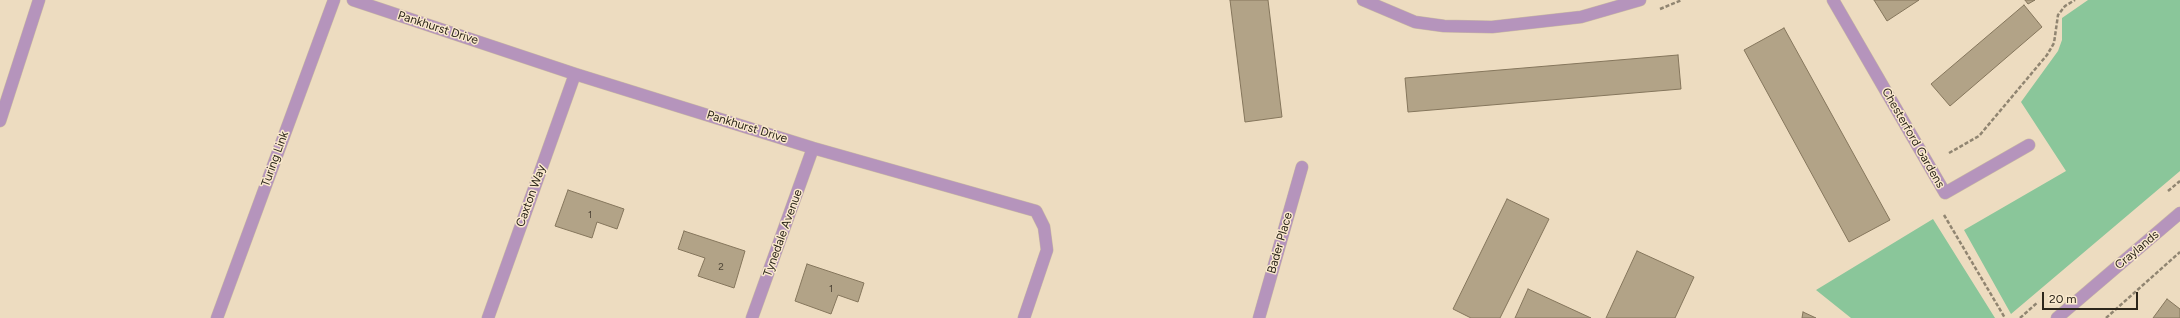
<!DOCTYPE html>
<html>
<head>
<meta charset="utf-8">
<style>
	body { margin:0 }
	#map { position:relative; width:2180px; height:318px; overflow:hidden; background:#eddcc0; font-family:Figtree,sans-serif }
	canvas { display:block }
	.scale { position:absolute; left:2042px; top:292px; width:96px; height:18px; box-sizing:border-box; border:2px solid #2c261b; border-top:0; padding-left:5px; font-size:12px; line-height:14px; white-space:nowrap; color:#2c261b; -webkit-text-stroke:3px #fae9cd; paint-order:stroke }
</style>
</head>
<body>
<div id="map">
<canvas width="2180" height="318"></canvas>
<div class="scale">20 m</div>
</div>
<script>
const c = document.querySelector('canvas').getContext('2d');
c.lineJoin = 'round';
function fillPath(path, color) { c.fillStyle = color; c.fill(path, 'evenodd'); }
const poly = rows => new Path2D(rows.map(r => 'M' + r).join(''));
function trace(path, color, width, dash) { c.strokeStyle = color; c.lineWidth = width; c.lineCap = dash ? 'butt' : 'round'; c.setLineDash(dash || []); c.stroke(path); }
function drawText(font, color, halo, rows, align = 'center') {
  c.font = font + ' Figtree,sans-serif'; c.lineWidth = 3; c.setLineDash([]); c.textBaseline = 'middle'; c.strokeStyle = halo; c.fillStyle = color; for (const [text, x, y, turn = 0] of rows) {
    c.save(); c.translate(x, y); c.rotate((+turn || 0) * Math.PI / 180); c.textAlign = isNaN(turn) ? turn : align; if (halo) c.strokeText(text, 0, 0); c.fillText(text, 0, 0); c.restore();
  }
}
fillPath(poly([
	[2088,0,2180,0,2180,171,2011,314,1964,230,2066,171,2021,102,2058,51,2062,40,2062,18],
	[1933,219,1995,318,1851,318,1816,290]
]), '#8ac69a');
const building = poly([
	[1230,0,1268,0,1282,117,1245,122,1230,0],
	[1874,0,1919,0,1887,21,1874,0],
	[2025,0,2035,0,2028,4,2025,0],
	[2024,5,2042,27,1950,106,1931,84,2024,5],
	[1784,28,1890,220,1849,242,1744,50,1784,28],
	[1678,55,1681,89,1408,112,1405,78,1678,55],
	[568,190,624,209,617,229,597,222,592,238,555,226,568,190],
	[1507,199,1549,219,1500,318,1471,318,1453,309,1507,199],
	[684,231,745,251,734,288,698,276,705,258,678,249,684,231],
	[1637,251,1694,277,1675,318,1606,318,1637,251],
	[807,264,864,283,858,302,838,295,831,314,795,301,807,264],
	[1528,289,1591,318,1515,318,1528,289],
	[2167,299,2180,309,2180,318,2153,318,2167,299],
	[1803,312,1816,318,1802,318,1803,312]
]);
fillPath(building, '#b2a387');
trace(building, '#85765c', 1);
const street = poly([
	[353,0,575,74,813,148,1036,211,1044,227,1047,250,1024,318],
	[1363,0,1415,22,1444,26,1492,27,1581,17,1640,0],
	[1833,0,1945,193,2029,145],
	[0,121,39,0],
	[217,318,334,0],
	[488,318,575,74],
	[752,318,813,148],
	[1259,318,1302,167],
	[2057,318,2180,213]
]);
trace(street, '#cabba2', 13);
trace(poly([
	[1660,9,1682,0],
	[1949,153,1979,136,2047,55,2054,43,2058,15,2065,6,2075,0],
	[2168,191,2180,181],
	[1944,215,2005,318],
	[2020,318,2038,302],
	[2106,318,2180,252]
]), '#908571', 2.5, [4, 2]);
trace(street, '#b594bc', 12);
drawText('10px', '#4e4536', null, [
	["1",590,215],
	["2",721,267],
	["1",831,289]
]);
drawText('12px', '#2c261b', '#fae9cd', [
	["Pankhurst Drive",438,28,18],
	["Pankhurst Drive",747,127,17],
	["Chesterford Gardens",1913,138,60],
	["Turing Link",275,159,-70],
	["Caxton Way",531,196,-70],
	["Tynedale Avenue",783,233,-70],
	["Bader Place",1280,243,-74],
	["Craylands",2137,250,-40]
]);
</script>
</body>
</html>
